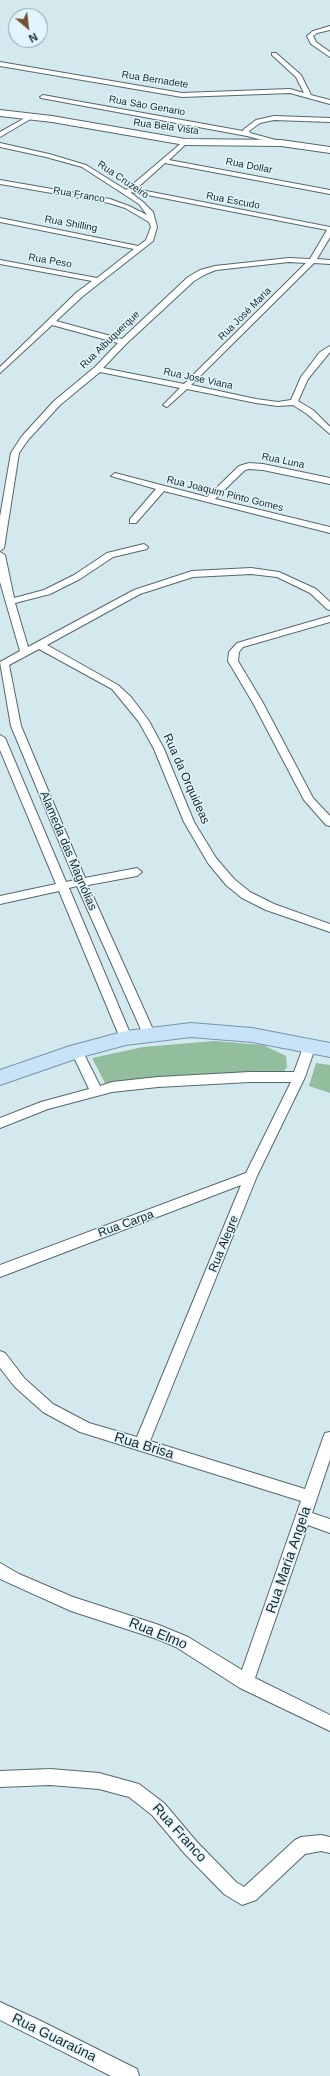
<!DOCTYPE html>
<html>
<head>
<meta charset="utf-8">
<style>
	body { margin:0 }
	#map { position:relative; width:330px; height:2076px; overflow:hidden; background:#d3e9ee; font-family:Helvetica,sans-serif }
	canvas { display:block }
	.north { position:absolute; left:8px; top:8px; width:40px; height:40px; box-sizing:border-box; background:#e0f6fc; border:1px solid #92a2a7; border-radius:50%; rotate:152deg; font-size:11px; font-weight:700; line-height:16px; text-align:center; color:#1d2527 }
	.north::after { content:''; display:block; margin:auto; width:14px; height:18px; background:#76502c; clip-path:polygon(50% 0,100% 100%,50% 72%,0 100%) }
</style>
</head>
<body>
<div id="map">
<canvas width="330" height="2076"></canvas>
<div class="north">N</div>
</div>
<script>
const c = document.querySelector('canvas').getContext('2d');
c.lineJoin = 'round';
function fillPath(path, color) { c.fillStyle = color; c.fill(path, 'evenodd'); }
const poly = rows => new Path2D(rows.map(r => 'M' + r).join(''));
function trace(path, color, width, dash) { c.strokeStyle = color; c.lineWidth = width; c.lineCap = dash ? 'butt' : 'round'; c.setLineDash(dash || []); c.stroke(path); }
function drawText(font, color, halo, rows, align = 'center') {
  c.font = font + ' Helvetica,sans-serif'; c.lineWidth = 3; c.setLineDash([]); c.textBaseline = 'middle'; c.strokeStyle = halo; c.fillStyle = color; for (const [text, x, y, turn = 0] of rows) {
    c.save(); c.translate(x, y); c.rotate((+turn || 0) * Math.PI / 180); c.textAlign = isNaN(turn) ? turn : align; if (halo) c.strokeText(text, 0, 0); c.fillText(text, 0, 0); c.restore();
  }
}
fillPath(poly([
	[214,1041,263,1045,286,1056,287,1067,282,1074,105,1083,92,1058,143,1047],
	[316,1063,330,1065,330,1093,309,1086]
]), '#92be9e');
const street = poly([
	[330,26,330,30,317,33,313,36,316,42,330,52,330,57,311,44,307,36,313,31,330,26],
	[272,53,276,53,301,75,311,95,330,100,330,104,290,93,182,97,0,66,0,62,182,93,290,89,304,93,296,77,272,55,272,53],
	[43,95,243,131,244,129,256,120,274,116,330,118,330,122,274,120,260,123,249,131,250,133,283,142,284,143,281,145,247,136,41,98,40,97,43,95],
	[32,114,34,115,34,117,0,137,0,132,32,114],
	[185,140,188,142,187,143,169,160,330,190,330,194,165,163,136,189,330,227,330,237,317,259,330,260,330,264,314,263,191,385,256,399,278,402,291,400,301,377,320,352,330,346,330,352,308,379,298,401,313,410,330,427,330,434,307,414,293,405,278,406,256,403,187,389,167,407,163,405,180,388,100,372,60,405,28,440,19,453,4,548,0,551,0,517,11,453,22,436,54,401,95,367,118,343,52,325,0,373,0,367,77,292,92,281,0,264,0,260,97,278,134,249,0,222,0,218,138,246,146,240,151,227,149,222,125,208,109,203,0,184,0,180,110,199,129,206,147,215,139,204,82,167,46,157,0,147,0,143,49,154,86,165,126,190,185,140],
	[132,192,327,230,310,259,289,258,215,266,200,270,188,277,122,339,56,321,83,296,153,241,157,227,153,212,143,202,131,193,132,192],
	[289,262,306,263,184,384,103,368,126,344,194,281,206,274,216,270,289,262],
	[249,463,263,464,330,478,330,484,263,470,249,469,245,470,215,499,330,527,330,533,164,491,136,523,130,523,130,519,156,489,111,476,115,473,207,497,239,466,249,463],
	[144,544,148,547,147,549,113,557,80,579,50,594,15,603,28,647,134,590,192,571,251,568,279,572,316,589,330,602,330,610,327,609,310,593,277,577,251,574,193,577,140,594,47,645,118,685,131,697,149,721,164,749,194,822,216,858,234,879,250,892,274,904,330,924,330,932,266,910,242,898,226,885,208,863,184,822,154,749,139,722,112,689,39,649,9,665,21,726,85,878,137,868,142,872,137,876,88,885,155,1034,153,1037,149,1038,145,1037,143,1034,77,886,69,888,132,1038,130,1041,126,1042,122,1041,120,1038,59,891,0,904,0,896,56,884,0,750,0,735,5,738,66,882,75,880,11,726,0,662,20,651,0,582,0,552,5,555,14,598,44,590,74,575,107,553,144,544],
	[330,616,330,622,243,647,239,652,238,661,263,703,313,798,330,816,330,826,326,825,304,800,253,703,228,661,229,652,237,643,330,616],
	[310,1041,314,1042,316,1045,305,1077,257,1176,150,1441,305,1489,323,1438,325,1433,330,1432,330,1459,312,1513,330,1519,330,1533,308,1525,255,1678,330,1715,330,1731,240,1688,176,1647,157,1639,71,1611,0,1579,0,1563,19,1574,73,1597,159,1625,188,1637,242,1670,301,1501,80,1432,43,1412,15,1387,0,1368,0,1351,5,1353,25,1379,53,1404,89,1423,137,1437,241,1185,0,1277,0,1265,246,1173,291,1082,250,1082,158,1087,112,1092,48,1109,0,1128,0,1118,41,1102,89,1089,71,1051,73,1048,77,1047,81,1048,100,1086,112,1082,158,1077,250,1072,294,1072,304,1045,306,1042,310,1041],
	[50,1769,99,1773,139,1784,164,1803,197,1842,236,1882,244,1887,295,1840,301,1837,321,1835,330,1837,330,1853,321,1851,305,1854,256,1900,242,1905,224,1894,185,1854,152,1815,129,1797,99,1789,50,1785,0,1787,0,1771,50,1769],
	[0,2002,41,2021,137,2069,139,2076,111,2076,0,2020,0,2002]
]);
const secondary = poly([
	[0,110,52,116,185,139,281,140,330,147,330,153,281,146,185,145,52,122,0,116,0,110]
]);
const primary = poly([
	[191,1023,252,1028,330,1043,330,1057,252,1042,191,1037,126,1045,81,1057,0,1085,0,1070,70,1046,126,1031,191,1023]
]);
trace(street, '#55686d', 2);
trace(secondary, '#55686d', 2);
trace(primary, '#7494ac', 2);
fillPath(street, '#fff');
fillPath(secondary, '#fff');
fillPath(primary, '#c8e3f8');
drawText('10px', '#1d2527', '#e0f6fc', [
	["Rua Bernadete",155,80,9],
	["Rua Sāo Genario",147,106,10],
	["Rua Bela Vista",166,127,8],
	["Rua Dollar",249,166,11],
	["Rua Cruzeiro",123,180,34],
	["Rua Franco",79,195,10],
	["Rua Escudo",233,201,11],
	["Rua Shilling",71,224,10],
	["Rua Peso",50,261,10],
	["Rua José Maria",245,314,-45],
	["Rua Albuquerque",110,340,-44],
	["Rua Jose Viana",198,379,12],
	["Rua Luna",283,461,12],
	["Rua Joaquim Pinto Gomes",225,494,14]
]);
drawText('12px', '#1d2527', '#e0f6fc', [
	["Rua da Orquideas",186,779,66],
	["Alameda das Magnólias",68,851,67],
	["Rua Carpa",126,1224,-20],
	["Rua Alegre",224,1244,-68]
]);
drawText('14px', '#1d2527', '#e0f6fc', [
	["Rua Brisa",144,1446,17],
	["Rua Maria Angela",289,1560,-71],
	["Rua Elmo",158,1634,22],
	["Rua Franco",179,1833,48],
	["Rua Guaraúna",54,2038,26]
]);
</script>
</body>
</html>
